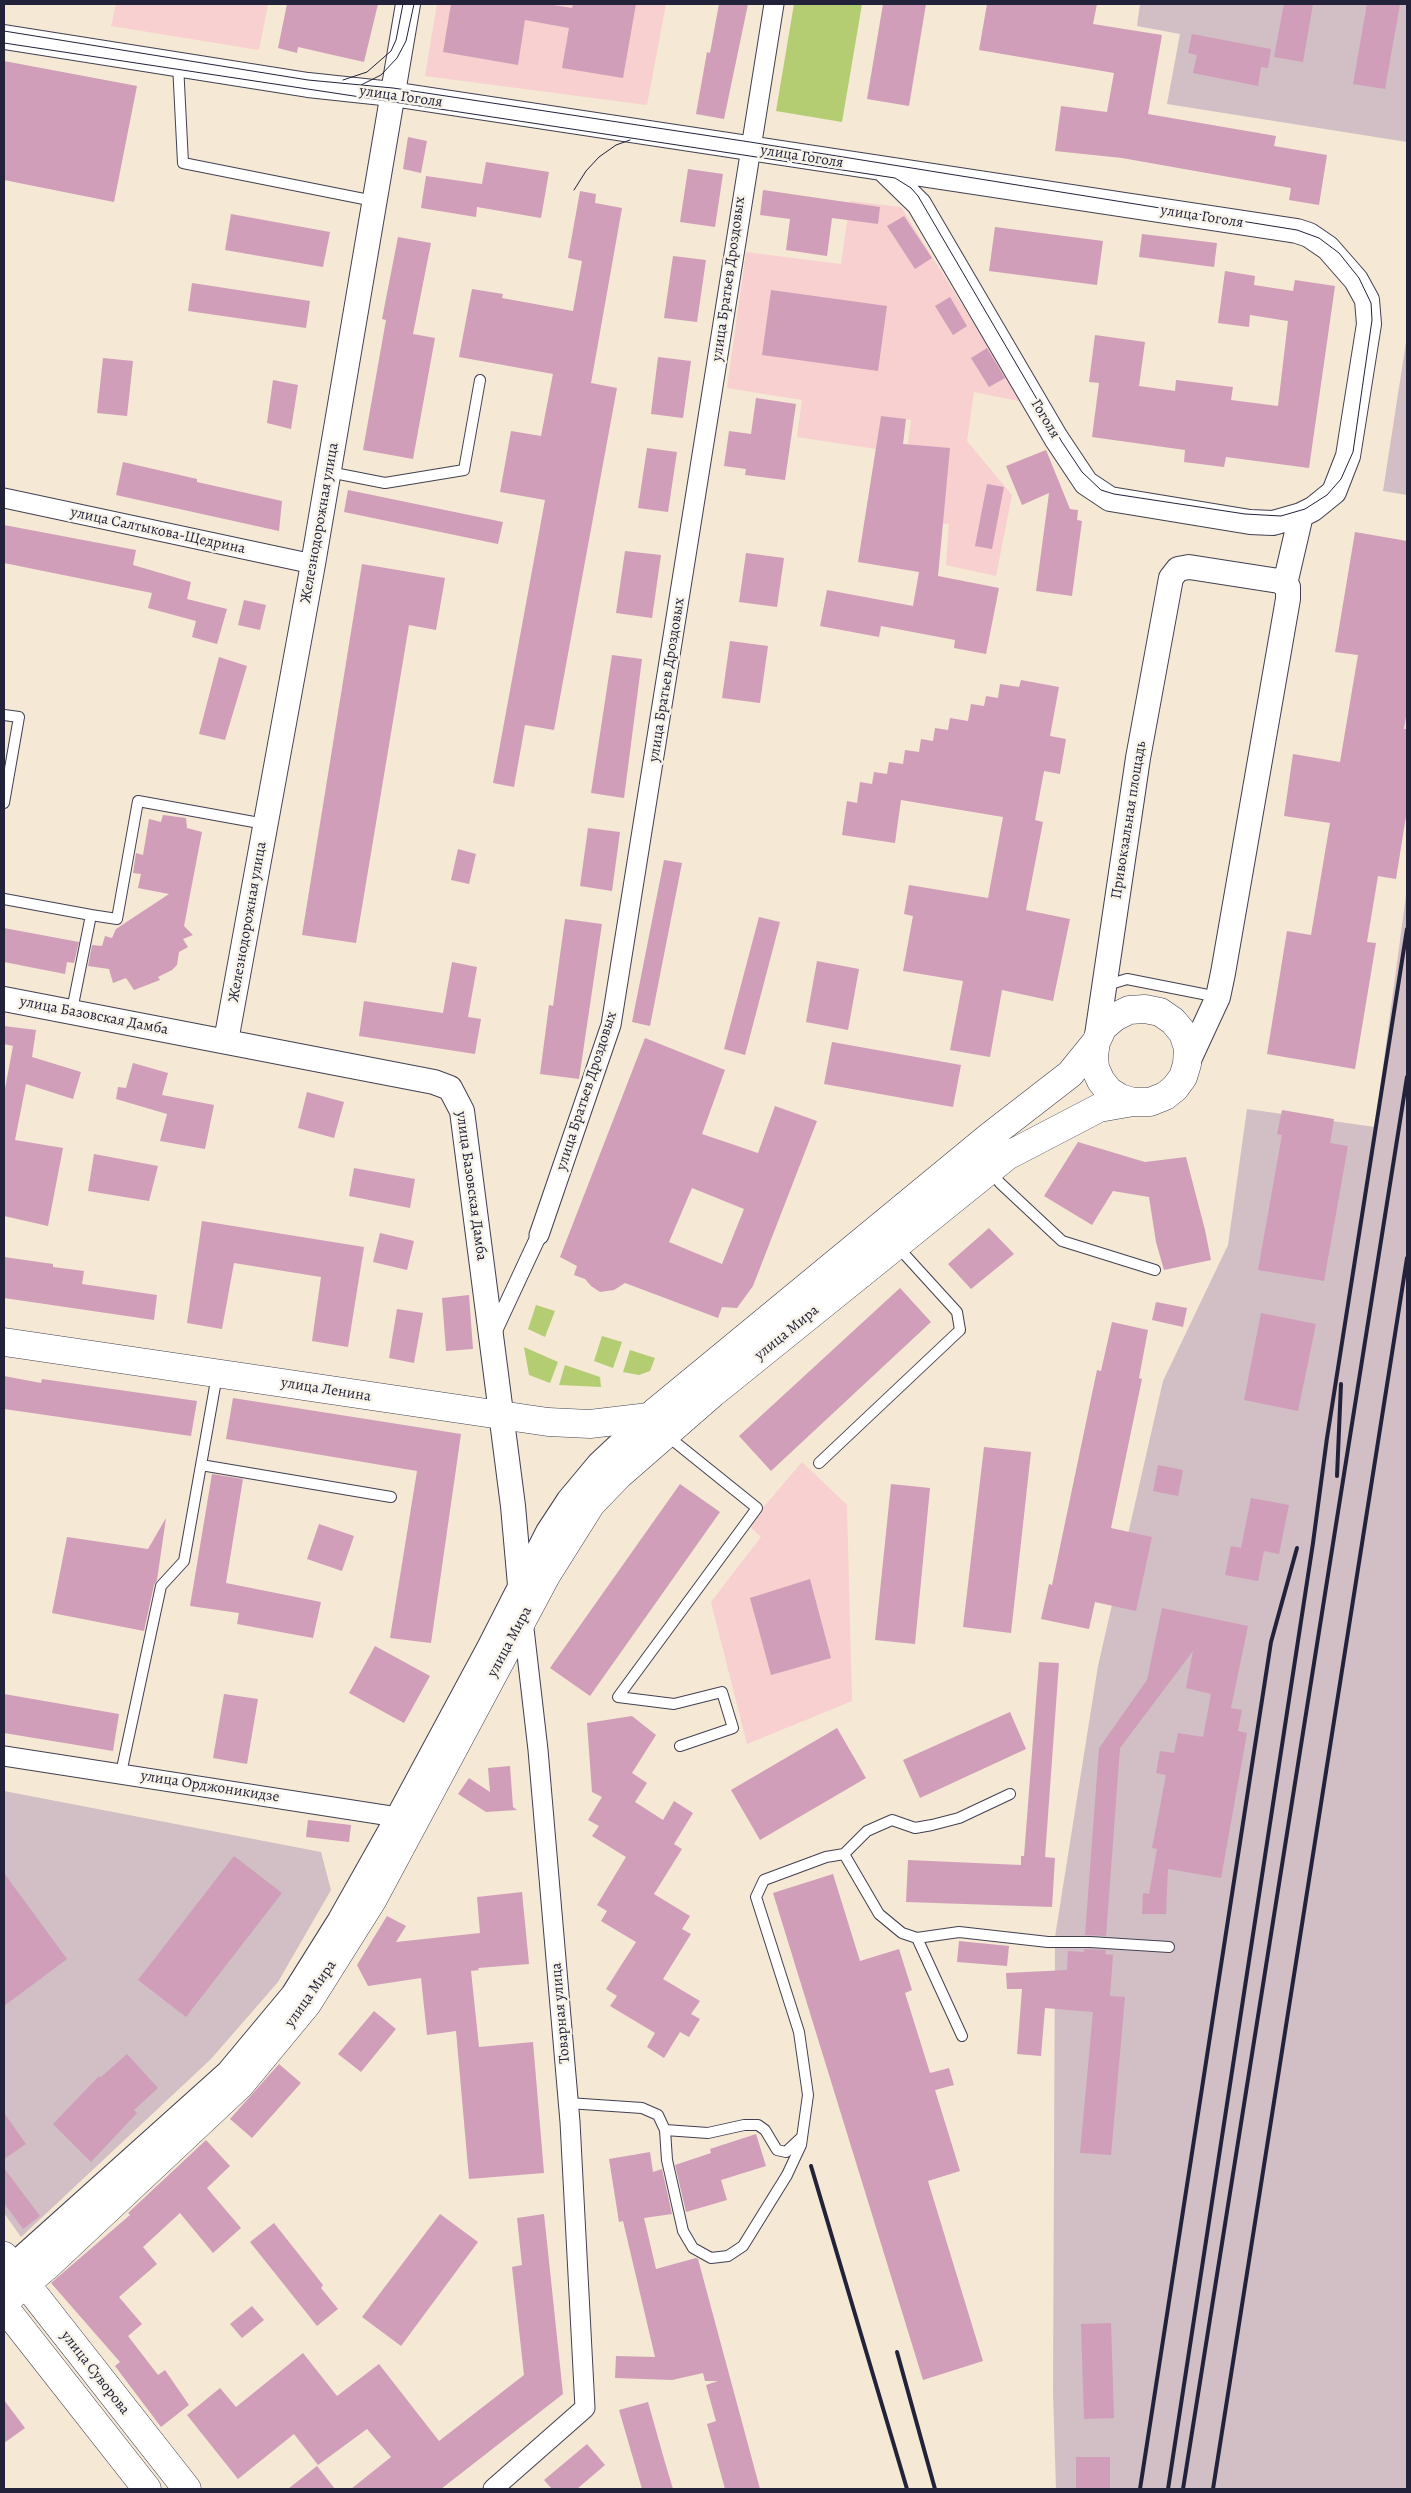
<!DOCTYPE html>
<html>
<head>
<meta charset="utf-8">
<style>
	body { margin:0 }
	#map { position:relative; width:1411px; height:2493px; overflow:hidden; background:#f5e8d4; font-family:Alegreya,serif }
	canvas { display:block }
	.frame { position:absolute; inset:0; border:5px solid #22223b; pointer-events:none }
</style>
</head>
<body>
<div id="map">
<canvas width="1411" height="2493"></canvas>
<div class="frame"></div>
</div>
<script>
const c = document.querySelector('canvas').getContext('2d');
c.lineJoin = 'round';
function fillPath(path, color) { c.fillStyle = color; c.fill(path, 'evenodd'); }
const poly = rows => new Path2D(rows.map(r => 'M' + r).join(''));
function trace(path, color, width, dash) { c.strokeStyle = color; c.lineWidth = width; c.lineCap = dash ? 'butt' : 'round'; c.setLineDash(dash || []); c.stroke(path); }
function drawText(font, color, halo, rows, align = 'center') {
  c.font = font + ' Alegreya,serif'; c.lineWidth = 5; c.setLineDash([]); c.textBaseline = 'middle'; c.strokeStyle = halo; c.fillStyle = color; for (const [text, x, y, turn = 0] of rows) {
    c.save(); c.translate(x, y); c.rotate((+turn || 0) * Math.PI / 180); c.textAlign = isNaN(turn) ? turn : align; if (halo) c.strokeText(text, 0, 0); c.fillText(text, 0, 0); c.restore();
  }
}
fillPath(poly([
	[116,4,268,4,259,50,111,26],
	[437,4,666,4,647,105,425,76],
	[850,201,901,207,1023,402,974,392,967,441,1012,495,996,576,946,565,949,524,899,518,911,420,881,416,876,449,797,437,802,400,727,388,746,252,841,264],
	[802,1462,847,1505,852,1701,747,1744,711,1602,761,1537,745,1522,762,1509]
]), '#f7d0cf');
fillPath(poly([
	[1140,4,1407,4,1407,142,1167,104,1180,34,1137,26],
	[1407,336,1407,495,1383,491],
	[1407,888,1407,2489,1056,2489,1053,2393,1055,1937,1098,1666,1163,1381,1228,1245,1247,1109,1375,1127],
	[4,1791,321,1852,331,1890,278,1982,211,2059,21,2237,4,2213]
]), '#d2bec5');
fillPath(poly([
	[794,4,862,4,842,122,776,111],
	[536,1305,555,1311,545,1337,528,1329],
	[602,1336,622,1342,613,1368,594,1361],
	[524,1347,558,1362,550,1383,529,1375],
	[630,1350,655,1358,650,1371,639,1375,623,1372],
	[565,1365,600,1377,601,1387,559,1385]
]), '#b4cd73');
fillPath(poly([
	[287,4,378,4,364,62,298,47,297,53,278,48],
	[451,4,547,4,572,8,573,4,636,4,623,78,562,68,569,28,525,20,518,65,443,52],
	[719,4,748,4,724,119,696,114,707,52,710,53],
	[883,4,926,4,909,106,867,99],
	[987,4,1097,4,1093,24,1162,35,1148,114,1276,136,1274,146,1327,155,1319,205,1289,200,1291,188,1122,158,1055,151,1061,106,1107,112,1114,73,979,50],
	[1284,4,1313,4,1303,62,1274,57],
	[1367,4,1400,4,1385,89,1353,84],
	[1192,34,1271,49,1268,68,1261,67,1258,86,1193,73,1197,55,1188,53],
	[4,61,137,86,114,202,4,180],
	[408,137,427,141,421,173,403,169],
	[486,162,549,172,541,218,477,207,476,217,421,208,426,176,482,184],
	[688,169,723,174,715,227,680,222],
	[763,190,880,207,878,224,832,218,827,256,786,250,790,219,760,215],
	[580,191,596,194,595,203,622,208,591,383,617,388,554,730,525,725,514,787,493,783,545,500,500,492,511,431,541,436,553,374,459,357,472,289,503,294,502,298,573,311,582,261,568,258],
	[231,214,330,232,323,267,225,250],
	[904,216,932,258,915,269,887,226],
	[995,227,1103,241,1097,285,989,271],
	[1142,234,1217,243,1214,267,1139,257],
	[398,237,431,243,413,334,435,338,413,459,363,450,386,320,382,319],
	[673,256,706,260,697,322,664,318],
	[1225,271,1255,276,1254,285,1293,291,1295,280,1335,286,1309,468,1226,457,1224,467,1184,462,1185,450,1092,437,1099,383,1089,382,1095,335,1145,342,1139,386,1175,391,1176,380,1233,387,1231,400,1278,406,1288,321,1250,315,1249,327,1218,323],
	[192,283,310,301,306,328,188,311],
	[771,290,887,306,878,371,762,355],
	[950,297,967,326,953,335,935,306],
	[987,348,1005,378,989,387,971,358],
	[658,357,691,361,683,418,651,414],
	[103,358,133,361,127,416,97,413],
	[273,380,298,385,291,429,267,423],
	[756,398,796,404,785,480,745,475,746,469,724,466,729,431,751,434],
	[881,416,906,419,903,444,950,448,938,576,999,588,986,654,954,648,955,640,881,626,879,637,820,626,827,590,913,606,919,572,858,562],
	[647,448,677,452,668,512,638,508],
	[1046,450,1070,509,1078,510,1077,520,1082,521,1072,596,1036,591,1049,493,1022,505,1006,466],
	[123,462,197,479,197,482,282,501,279,531,116,495],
	[987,484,1004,487,992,549,975,546],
	[348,490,503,522,498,544,344,512],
	[4,525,136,550,133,565,191,582,187,599,227,609,217,644,192,637,196,621,148,608,152,593,4,563],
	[1355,532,1407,541,1407,711,1404,729,1407,729,1407,810,1396,879,1378,876,1367,942,1376,943,1355,1069,1267,1054,1287,931,1311,935,1330,823,1284,816,1293,754,1340,762,1358,655,1335,652],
	[625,551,661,555,652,618,616,613],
	[746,553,784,558,777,607,739,602],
	[362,564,445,578,436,630,409,625,356,943,302,935],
	[244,600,266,605,260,630,238,625],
	[730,641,768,646,760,703,722,698],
	[612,655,642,659,624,798,591,793],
	[219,657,247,666,225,740,199,734],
	[1021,680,1059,687,1050,736,1066,739,1060,774,1044,771,1035,820,1043,822,1026,910,1070,919,1053,1001,1002,990,990,1057,950,1050,963,981,903,971,913,916,904,914,909,885,988,898,1003,817,901,800,895,843,842,835,847,801,857,803,860,782,872,784,874,772,887,774,889,762,903,764,905,750,919,752,921,739,933,741,935,728,948,730,950,718,968,721,971,704,984,706,986,696,998,698,1000,684,1019,687],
	[163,815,186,818,187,828,202,832,184,926,193,935,183,939,188,947,179,952,177,965,172,970,158,977,160,980,134,990,126,978,113,983,109,969,88,966,92,945,102,946,105,936,112,938,116,929,169,894,138,888,141,874,133,873,136,853,143,855,149,819,161,822],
	[588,828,620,832,612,891,580,886],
	[458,849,476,854,469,884,451,880],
	[664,860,682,863,650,1026,632,1022],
	[759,917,780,922,745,1055,724,1049],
	[565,919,602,924,579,1079,540,1074,549,1005,553,1006],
	[4,928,79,942,74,963,67,962,65,974,4,962],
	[817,961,859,969,848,1030,806,1022],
	[452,962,477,967,468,1017,481,1019,475,1054,359,1036,364,1001,443,1013],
	[4,1026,36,1030,32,1057,81,1072,73,1099,26,1084,15,1140,63,1148,48,1226,4,1216,4,1094,13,1046,4,1044],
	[645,1038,725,1070,702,1134,758,1153,775,1106,817,1121,753,1286,737,1308,722,1307,718,1318,625,1283,614,1290,600,1292,591,1286,585,1279,574,1275,577,1266,560,1257],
	[692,1188,744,1209,722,1264,669,1242],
	[832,1042,961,1065,953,1107,824,1084],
	[133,1063,168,1073,162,1095,214,1105,205,1149,160,1141,167,1114,116,1099,118,1087,126,1088],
	[307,1092,344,1102,334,1138,298,1128],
	[1282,1110,1334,1119,1330,1143,1348,1146,1324,1281,1258,1270,1282,1135,1277,1134],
	[1078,1142,1145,1162,1186,1157,1205,1230,1211,1260,1164,1270,1156,1242,1149,1197,1113,1191,1092,1225,1044,1196],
	[94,1154,158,1166,149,1201,88,1191],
	[354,1168,415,1179,410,1208,349,1196],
	[202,1221,364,1247,348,1347,312,1341,321,1277,234,1263,222,1329,187,1323],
	[989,1228,1014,1254,971,1289,948,1264],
	[380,1233,414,1241,407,1270,373,1262],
	[4,1257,53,1264,53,1267,84,1271,82,1284,157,1295,154,1320,4,1298],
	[900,1288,931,1322,771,1471,739,1436],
	[469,1295,473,1349,446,1351,442,1298],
	[1156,1302,1187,1308,1183,1327,1152,1320],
	[397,1309,423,1313,414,1363,389,1358],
	[1261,1313,1316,1324,1298,1411,1244,1400],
	[1112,1322,1148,1330,1139,1378,1142,1379,1111,1528,1152,1537,1136,1611,1095,1602,1089,1629,1041,1619,1049,1584,1052,1585,1097,1370,1101,1371],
	[4,1376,41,1383,42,1379,197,1401,191,1436,4,1409],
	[233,1398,461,1434,431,1643,390,1638,417,1471,226,1439],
	[984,1447,1031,1452,1011,1633,963,1627],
	[1158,1465,1183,1470,1178,1496,1153,1491],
	[212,1474,243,1479,226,1583,321,1602,313,1638,237,1624,239,1613,190,1606],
	[680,1484,720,1512,590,1696,550,1668],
	[891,1484,930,1488,915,1644,875,1640],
	[1251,1498,1289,1505,1279,1554,1264,1551,1258,1581,1225,1575,1231,1546,1241,1548],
	[166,1518,157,1580,154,1585,144,1631,52,1613,67,1537,148,1549],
	[319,1524,354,1536,342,1571,307,1559],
	[810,1579,831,1658,771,1675,750,1598],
	[1162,1608,1248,1626,1231,1708,1242,1710,1238,1731,1247,1733,1221,1878,1168,1869,1166,1914,1142,1914,1143,1893,1149,1894,1157,1849,1152,1848,1166,1775,1156,1773,1160,1751,1174,1753,1178,1733,1203,1737,1211,1694,1186,1688,1193,1651,1120,1748,1106,1936,1085,1935,1099,1748,1147,1680],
	[375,1646,430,1676,404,1723,349,1693],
	[1039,1662,1059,1663,1045,1857,1055,1858,1052,1907,906,1902,908,1860,1021,1865,1021,1856,1024,1856],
	[4,1694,119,1714,113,1751,4,1733],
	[224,1694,258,1699,247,1764,213,1758],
	[1010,1712,1026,1749,920,1798,903,1760],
	[632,1716,656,1735,632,1773,647,1783,635,1802,663,1820,674,1801,693,1813,674,1844,682,1849,654,1894,690,1916,682,1929,691,1934,663,1979,700,2001,691,2014,700,2019,689,2037,680,2032,664,2058,647,2047,655,2033,610,2006,617,1996,606,1989,636,1942,601,1921,607,1911,597,1905,626,1857,592,1836,599,1826,588,1820,602,1797,592,1792,587,1723],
	[837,1728,866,1778,760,1840,731,1790],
	[510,1766,513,1807,517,1810,486,1812,458,1794,469,1778,490,1792,488,1768],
	[308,1820,351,1825,349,1842,306,1837],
	[234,1856,282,1893,186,2017,138,1980],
	[4,1873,67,1959,4,2006],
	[833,1874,860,1961,899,1949,912,1990,905,1993,930,2073,949,2068,954,2085,935,2090,960,2171,928,2181,983,2361,923,2380,773,1893],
	[522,1892,529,1964,478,1968,479,1970,471,1971,479,2047,533,2042,544,2173,469,2179,456,2031,427,2035,421,1978,368,1986,357,1965,387,1916,406,1926,396,1942,480,1933,477,1897],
	[959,1941,1009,1946,1007,1966,957,1962],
	[1084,1949,1106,1950,1105,1954,1113,1955,1110,1996,1125,1997,1111,2155,1080,2153,1093,2012,1045,2008,1041,2056,1017,2054,1022,1989,1007,1989,1006,1973,1067,1970,1068,1951,1084,1952],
	[374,2011,396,2029,361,2072,338,2054],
	[127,2054,158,2088,134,2110,137,2113,91,2162,53,2124,99,2076,101,2077],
	[279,2064,301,2083,252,2138,230,2119],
	[4,2113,26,2144,4,2159],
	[756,2134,766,2166,721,2180,727,2200,686,2212,675,2165,711,2153,710,2149],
	[206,2140,230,2166,207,2188,241,2228,213,2253,180,2213,143,2247,157,2264,119,2297,142,2324,128,2336,158,2375,165,2370,189,2405,161,2427,115,2366,120,2362,51,2283,130,2215,128,2213],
	[650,2152,653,2172,662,2169,672,2214,644,2218,656,2269,696,2258,698,2259,760,2489,725,2489,707,2424,716,2421,706,2385,718,2381,705,2381,703,2373,672,2380,615,2378,616,2356,655,2357,623,2221,619,2222,609,2159],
	[4,2168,40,2216,23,2229,4,2203],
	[440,2214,478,2242,401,2346,362,2317],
	[544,2214,563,2394,441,2489,351,2489,391,2457,367,2429,318,2465,294,2434,238,2479,187,2415,220,2388,236,2407,303,2353,337,2396,379,2364,439,2441,524,2375,512,2267,522,2265,517,2218],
	[274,2223,323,2285,321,2288,338,2309,317,2326,250,2242],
	[252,2306,264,2320,242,2338,230,2324],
	[1111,2323,1114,2418,1084,2419,1081,2324],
	[4,2400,25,2428,4,2443],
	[648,2402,664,2459,673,2489,642,2489,619,2410],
	[587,2444,605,2465,577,2489,552,2489,544,2480],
	[1076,2457,1110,2457,1110,2489,1076,2489],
	[317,2466,335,2489,288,2489]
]), '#d09eb9');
const service = poly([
	[178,64,183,163,374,201],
	[329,472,385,483,464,470,480,380],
	[4,715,19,717,4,803],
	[4,899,91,915],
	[1104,986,1127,979,1218,997],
	[72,1010,91,915,117,919,138,801,265,824],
	[990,1170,1000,1183,1062,1241,1155,1270],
	[665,1434,757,1508,618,1697,674,1704,722,1692,733,1728,680,1746],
	[819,1463,960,1330,957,1312,896,1245],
	[201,1465,391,1497],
	[121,1773,161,1586,184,1561,217,1375],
	[844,1854,867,1831,892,1820,915,1828,932,1825,959,1818,1010,1794],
	[917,1938,962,2036],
	[568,2103,642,2108,658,2115,665,2130,667,2160,683,2231,693,2248,711,2258,728,2256,743,2246,787,2175,801,2145,808,2095,799,2032,756,1897,764,1880,826,1857,844,1854,879,1914,902,1933,917,1938,959,1932,1048,1942,1090,1942,1169,1947],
	[665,2130,708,2133,744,2125,758,2125,765,2130,777,2150,786,2152,802,2137]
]);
const pedestrian = poly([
	[492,1336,539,1235]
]);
const minor = poly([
	[4,498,313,564],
	[539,1235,611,1025,774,4],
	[4,1756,410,1819],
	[493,2489,585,2408,570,2122,538,1750,523,1620]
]);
const tertiary = poly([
	[4,37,308,85,392,94,1297,231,1309,235,1328,248,1356,280,1367,300,1369,324,1348,456,1334,492,1313,509,1301,515,1285,584],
	[883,169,919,204,1056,438,1086,483,1110,499,1250,522,1273,523,1301,515],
	[4,999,434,1082,450,1088,462,1111,513,1506,520,1585],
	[226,1041,313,564,408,4],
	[1096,1042,1138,758,1171,578,1178,569,1189,567,1279,581,1288,587,1288,599,1223,973,1218,997,1187,1064],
	[4,2274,228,2073,293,1995,340,1920,398,1817,490,1646,548,1532,569,1500,599,1464,649,1417]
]);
const secondary = poly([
	[1096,1042,1094,1055,1095,1068,1101,1081,1109,1091,1120,1098,1133,1102],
	[4,1342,548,1422,590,1424,649,1417,990,1136,1070,1074,1096,1042,1103,1027,1115,1017,1129,1010,1145,1009,1160,1012,1173,1021,1183,1033,1188,1048,1187,1064,1183,1077,1175,1088,1165,1096,1150,1102,1133,1102,1099,1108,1007,1156,713,1393,619,1475,591,1504,547,1574,373,1899,307,2004,240,2085,47,2266,4,2302]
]);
const primary = poly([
	[4,2256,187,2489],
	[4,2307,147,2489]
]);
trace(service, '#424052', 12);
trace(pedestrian, '#424052', 17);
trace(minor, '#424052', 21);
trace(tertiary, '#424052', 26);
trace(secondary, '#424052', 29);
trace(primary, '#424052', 29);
trace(service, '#fff', 10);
trace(pedestrian, '#fff', 15);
trace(minor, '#fff', 19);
trace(tertiary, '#fff', 24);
trace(secondary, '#fff', 28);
trace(primary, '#fff', 28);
trace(poly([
	[4,31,308,80,393,88,750,142,1297,230,1319,238,1339,253,1359,278,1371,303,1372,320,1353,452,1341,479,1327,495,1305,509,1281,516,1245,514,1114,494,1101,490,1082,472,1062,442,918,196,911,188,895,178,4,43],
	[343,80,367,72,391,51,396,40,403,4],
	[361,85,381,75,397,58,406,41,414,4],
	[574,190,586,171,599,157,616,145,630,140]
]), '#22223b', 1);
trace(poly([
	[1337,1476,1341,1384],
	[811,2166,907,2489],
	[897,2352,935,2489],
	[1140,2489,1271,1642,1297,1548],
	[1168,2489,1313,1543,1327,1438,1407,929],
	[1183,2489,1407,1077],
	[1213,2489,1407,1258]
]), '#22223b', 4);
drawText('15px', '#22223b', '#f7f3e8', [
	["улица Гоголя",401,97,8],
	["улица Гоголя",802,157,9],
	["улица Гоголя",1202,217,9],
	["улица Братьев Дроздовых",729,279,-82],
	["Гоголя",1045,419,59],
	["Железнодорожная улица",320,523,-80],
	["улица Салтыкова-Щедрина",158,531,12],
	["улица Братьев Дроздовых",667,680,-81],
	["Привокзальная площадь",1129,820,-81],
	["Железнодорожная улица",248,922,-80],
	["улица Базовская Дамба",94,1016,11],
	["улица Братьев Дроздовых",587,1091,-72],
	["улица Базовская Дамба",471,1186,82],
	["улица Мира",787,1333,-39],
	["улица Ленина",326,1390,9],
	["улица Мира",510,1642,-62],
	["улица Орджоникидзе",210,1787,9],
	["улица Мира",311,1994,-55],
	["Товарная улица",561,2013,-95],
	["улица Суворова",95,2373,52]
]);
</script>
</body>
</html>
